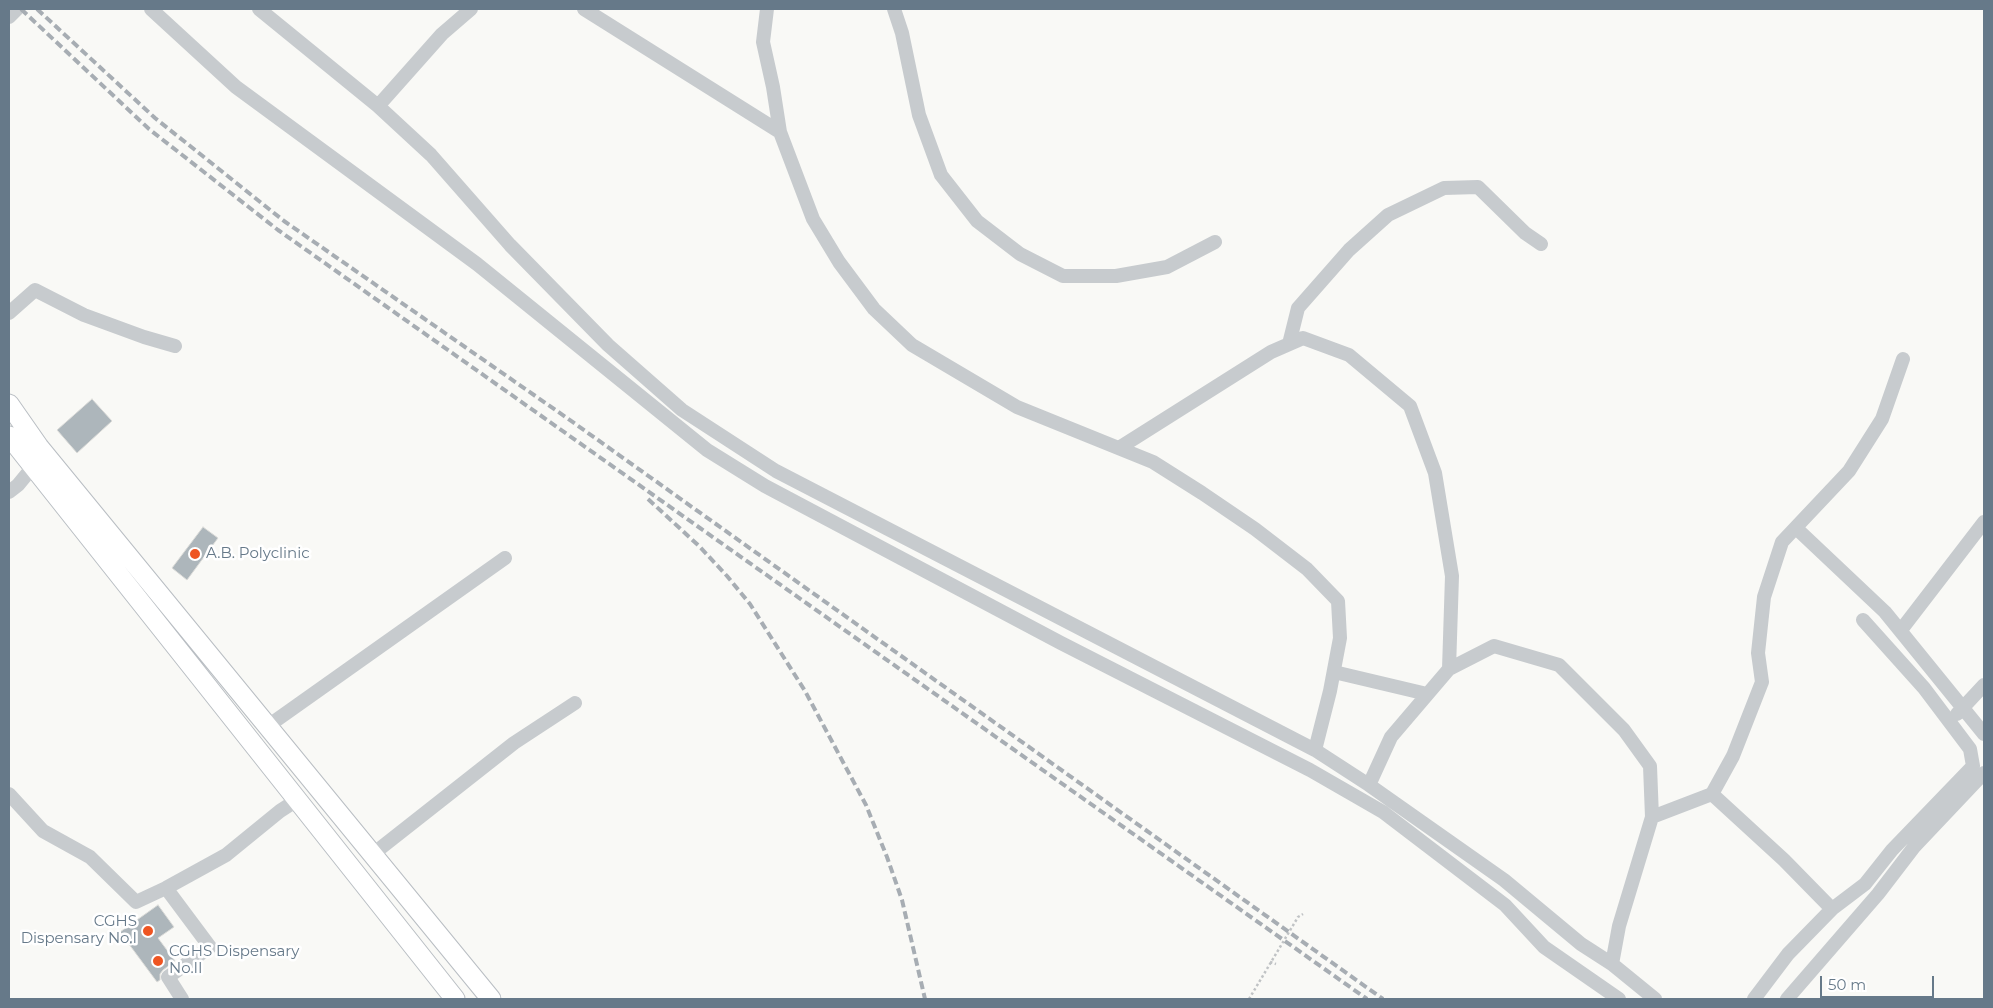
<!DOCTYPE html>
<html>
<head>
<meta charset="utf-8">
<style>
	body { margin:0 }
	#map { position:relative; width:1993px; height:1008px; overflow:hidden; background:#f9f9f6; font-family:Montserrat,sans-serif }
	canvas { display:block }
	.frame { position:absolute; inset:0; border:10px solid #667989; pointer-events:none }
	.scale { position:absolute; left:1820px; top:976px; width:114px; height:22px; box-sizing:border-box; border:2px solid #667989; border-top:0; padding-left:6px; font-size:15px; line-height:18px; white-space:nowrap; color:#667989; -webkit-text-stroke:4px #fff; paint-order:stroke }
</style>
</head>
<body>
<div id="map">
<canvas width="1993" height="1008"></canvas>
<div class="frame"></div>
<div class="scale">50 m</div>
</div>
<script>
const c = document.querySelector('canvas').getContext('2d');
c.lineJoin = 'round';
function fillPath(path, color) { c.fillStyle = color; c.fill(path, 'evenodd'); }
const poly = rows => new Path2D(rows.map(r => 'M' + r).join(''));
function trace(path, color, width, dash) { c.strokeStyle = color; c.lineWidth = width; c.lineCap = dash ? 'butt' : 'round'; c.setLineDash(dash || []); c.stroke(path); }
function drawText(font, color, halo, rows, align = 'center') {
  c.font = font + ' Montserrat,sans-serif'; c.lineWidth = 5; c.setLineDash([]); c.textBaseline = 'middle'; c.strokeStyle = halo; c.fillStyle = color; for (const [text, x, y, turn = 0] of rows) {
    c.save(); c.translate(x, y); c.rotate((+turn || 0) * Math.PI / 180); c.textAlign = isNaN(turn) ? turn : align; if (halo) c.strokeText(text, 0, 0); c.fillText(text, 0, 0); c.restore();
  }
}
const building = poly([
	[92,399,112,421,77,453,57,430,92,399],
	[203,527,218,538,187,580,172,568,203,527],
	[158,905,174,927,158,938,175,961,163,970,160,974,160,980,157,982,120,932,158,905]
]);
fillPath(building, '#adb6bb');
trace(building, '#dbdbd8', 1);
const secondary = poly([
	[9,404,39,447,491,999],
	[9,436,455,999]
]);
trace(secondary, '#b9bec3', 21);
trace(poly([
	[1270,962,1276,964],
	[1249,999,1298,917,1303,914]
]), '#c0c3c5', 2.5, [2.5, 2.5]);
trace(poly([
	[151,9,236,87,477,264,707,450,765,486,1061,643,1310,770,1383,812,1505,905,1544,947,1619,999],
	[259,9,378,106,431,155,510,245,608,345,682,410,776,471,1315,750,1369,785,1504,880,1581,944,1612,964,1655,999],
	[584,9,780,132],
	[767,9,763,42,773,87,780,132,813,219,839,262,874,309,912,345,1017,407,1153,462,1202,493,1255,529,1307,569,1338,601,1340,638,1330,691,1315,750],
	[894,9,902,33,919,115,941,175,977,221,1020,254,1063,276,1116,276,1167,267,1215,242],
	[9,17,17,9],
	[378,106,442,34,471,9],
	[9,313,35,290,84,315,144,337,175,346],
	[1289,344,1298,308,1349,250,1388,215,1444,188,1478,187,1525,233,1541,244],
	[1119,448,1271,352,1303,338,1349,355,1410,406,1435,473,1452,576,1449,669],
	[9,492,18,485,32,468],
	[1796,528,1885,612,1984,734],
	[1901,630,1984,522],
	[1334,672,1427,694],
	[1957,714,1984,685],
	[268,726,505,558],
	[1369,785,1391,737,1449,669,1494,646,1559,665,1624,730,1650,766,1652,817,1619,926,1612,964],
	[9,794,43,831,90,857,136,902,166,888,226,855,280,811,297,800],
	[1712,794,1784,860,1832,909],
	[1652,817,1712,794,1733,756,1762,682,1758,653,1764,597,1782,542,1849,471,1882,419,1903,359],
	[373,854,514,743,575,703],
	[166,888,210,947,168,977,182,999],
	[1754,999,1788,954,1832,909,1865,884,1892,850,1973,766,1970,749,1924,688,1863,620],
	[1787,999,1878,894,1914,847,1984,773]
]), '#c7cbce', 14);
trace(secondary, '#fff', 19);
trace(poly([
	[21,9,149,129,278,230,1367,999],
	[37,9,155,118,284,221,567,418,1383,999],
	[648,499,699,546,727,576,750,604,805,691,866,805,887,857,902,900,925,999]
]), '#a7adb3', 4, [8, 4]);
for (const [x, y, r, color] of [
	[195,554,6,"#e52"],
	[148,931,6,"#e52"],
	[158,961,6,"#e52"]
]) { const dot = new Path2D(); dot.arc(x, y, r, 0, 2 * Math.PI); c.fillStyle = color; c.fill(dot); trace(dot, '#fff', 2); }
drawText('15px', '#667989', '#fff', [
	["A.B. Polyclinic",206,554],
	["CGHS",137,922,"right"],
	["Dispensary No.I",137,939,"right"],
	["CGHS Dispensary",169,952],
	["No.II",169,969]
], 'left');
</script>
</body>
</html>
